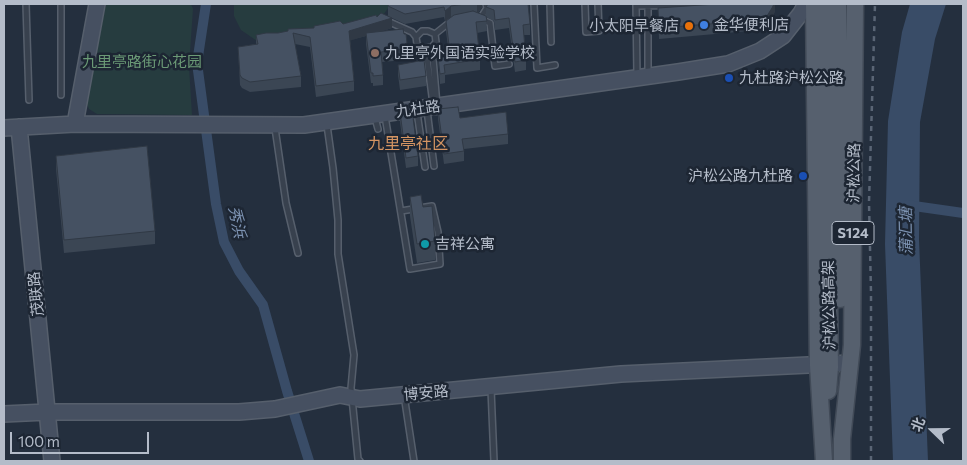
<!DOCTYPE html>
<html>
<head>
<meta charset="utf-8">
<style>
	body { margin:0 }
	#map { position:relative; width:967px; height:465px; overflow:hidden; background:#242f3e; font-family:Commissioner,"Noto Sans SC",sans-serif }
	canvas { display:block }
	.frame { position:absolute; inset:0; border:5px solid #b4bcc9; pointer-events:none }
	.north { position:absolute; left:907px; top:405px; width:50px; height:50px; -webkit-text-stroke:4px #1d2633; paint-order:stroke; rotate:292deg; font-size:14px; font-weight:700; line-height:20px; text-align:center; color:#b4bcc9 }
	.north::after { content:''; display:block; margin:auto; width:18px; height:22px; background:#b4bcc9; clip-path:polygon(50% 0,100% 100%,50% 72%,0 100%) }
	.scale { position:absolute; left:10px; top:432px; width:139px; height:22px; box-sizing:border-box; border:2px solid #b4bcc9; border-top:0; padding-left:6px; font-size:15px; line-height:18px; white-space:nowrap; color:#b4bcc9; -webkit-text-stroke:4px #1d2633; paint-order:stroke }
</style>
</head>
<body>
<div id="map">
<canvas width="967" height="465"></canvas>
<div class="frame"></div>
<div class="north">北</div>
<div class="scale">100 m</div>
</div>
<script>
const c = document.querySelector('canvas').getContext('2d');
c.lineJoin = 'round';
function fillPath(path, color) { c.fillStyle = color; c.fill(path, 'evenodd'); }
const poly = rows => new Path2D(rows.map(r => 'M' + r).join(''));
function trace(path, color, width, dash) { c.strokeStyle = color; c.lineWidth = width; c.lineCap = dash ? 'butt' : 'round'; c.setLineDash(dash || []); c.stroke(path); }
function drawText(font, color, halo, rows, align = 'center') {
  c.font = font + ' Commissioner,"Noto Sans SC",sans-serif'; c.lineWidth = 5; c.setLineDash([]); c.textBaseline = 'middle'; c.strokeStyle = halo; c.fillStyle = color; for (const [text, x, y, turn = 0] of rows) {
    c.save(); c.translate(x, y); c.rotate((+turn || 0) * Math.PI / 180); c.textAlign = isNaN(turn) ? turn : align; if (halo) c.strokeText(text, 0, 0); c.fillText(text, 0, 0); c.restore();
  }
}
fillPath(poly([
	[106,4,191,4,193,9,189,66,192,115,97,114,89,109,86,102],
	[234,4,391,4,381,18,257,41,241,30,234,16]
]), '#263c3f');
fillPath(poly([
	[910,4,946,4,935,39,920,122,919,240,928,461,893,461,885,244,888,121,902,32]
]), '#394c67');
trace(poly([
	[206,4,197,63,216,204,224,242,239,271,263,305,287,391,309,461],
	[907,205,963,213]
]), '#394c67', 10);
const lane = poly([
	[26,4,29,100],
	[534,4,537,68,555,65],
	[550,4,551,42],
	[585,4,586,32,599,31,598,4],
	[636,4,637,76],
	[648,4,648,73],
	[636,6,706,5],
	[480,19,490,23,495,66,509,64],
	[480,19,487,8,486,4],
	[385,20,412,32,416,37,417,44,422,49,432,47,436,42,435,34,428,31,422,31,416,37],
	[435,34,450,22],
	[432,47,437,105],
	[422,49,426,53,427,58,433,104],
	[61,95,61,4],
	[427,110,434,166],
	[417,112,425,167],
	[385,116,410,269,440,264,438,232,432,206,401,211],
	[375,118,378,129],
	[327,125,333,168,338,220,338,254,354,355,351,388,358,459,360,461],
	[275,128,286,203,298,253],
	[491,389,494,461],
	[404,395,414,461]
]);
const secondary = poly([
	[75,124,97,4],
	[19,127,52,461],
	[4,128,75,124,304,125,678,72,728,64,760,51,783,36,801,13,806,4],
	[4,414,47,412,239,412,275,409,340,395,360,399,621,374,850,363]
]);
const primary = poly([
	[814,4,818,365,824,461],
	[825,4,830,367,828,391],
	[838,4,841,170,840,299],
	[842,461,842,439,852,345,855,4]
]);
trace(lane, '#565f6c', 8);
trace(secondary, '#565f6c', 18);
trace(primary, '#414a57', 19);
trace(lane, '#38414e', 5);
trace(secondary, '#465061', 15);
trace(primary, '#56606e', 16);
trace(poly([
	[871,461,871,293,869,202,875,4]
]), '#5a6575', 2.5, [5, 5]);
fillPath(poly([
	[389,4,482,4,482,7,478,13,486,16,486,7,506,4,528,4,530,24,530,35,524,35,526,60,526,70,515,72,509,28,495,30,494,21,486,17,487,31,477,33,480,59,480,70,445,75,445,83,440,84,438,58,452,56,452,55,449,55,446,31,446,21,451,17,445,21,444,17,405,24,392,18,392,28,379,32,404,34,407,43,407,54,405,54,405,60,382,62,383,75,383,85,373,86,373,83,371,83,366,44,366,36,350,40,354,81,354,91,316,97,310,47,295,44,301,76,301,87,250,92,242,88,240,85,238,47,256,44,256,35,278,33,343,24,377,17,388,16,388,6],
	[658,8,775,11,772,19,767,26,760,30,659,39],
	[398,65,426,76,426,86,400,90,398,75],
	[438,109,460,118,508,134,508,144,464,149,464,161,444,164,438,119],
	[400,112,418,156,418,166,406,168,400,122],
	[56,156,155,231,155,244,64,253,56,169],
	[410,197,423,207,435,241,435,260,417,263,410,216]
]), '#3b4654');
fillPath(poly([
	[477,4,482,4,482,7,477,14],
	[774,4,775,4,775,11,772,19,767,26,760,30,760,20],
	[451,6,451,17,445,21,445,11],
	[392,18,392,28,349,41,349,31]
]), '#303945');
const building = poly([
	[389,4,465,4,451,6,445,11,444,7,405,14,388,6,389,4],
	[488,4,528,4,530,24,523,25,526,60,515,62,509,18,495,20,494,10,486,7,488,4],
	[716,4,774,4,772,8,767,16,760,20,659,28,658,8,716,4],
	[473,11,486,16,487,21,476,22,480,59,444,65,445,73,440,74,438,58,454,56,452,44,449,45,446,21,454,15,473,11],
	[381,13,392,18,349,31,354,81,316,86,310,37,293,33,301,76,250,82,242,78,240,75,238,47,258,44,256,35,266,33,278,33,288,31,288,29,314,28,314,26,340,21,343,24,376,15,377,17,381,13],
	[403,29,404,34,406,34,407,43,405,44,405,49,381,52,383,75,373,76,373,73,371,73,366,33,403,29],
	[424,60,426,76,400,80,398,65,424,60],
	[458,107,460,118,506,112,508,134,462,139,464,151,444,154,438,109,458,107],
	[412,110,418,156,406,158,400,112,412,110],
	[147,146,155,231,64,240,56,156,147,146],
	[421,195,423,207,432,206,435,241,417,244,410,197,421,195]
]);
fillPath(building, '#455162');
trace(building, '#303945', 1);
for (const [x, y, r, color] of [
	[704,25,5,"#3f7fe0"],
	[689,26,5,"#e8710a"],
	[375,53,5,"#8d6e63"],
	[729,78,5,"#1a4fb4"],
	[803,176,5,"#1a4fb4"],
	[425,244,5,"#0f9aa8"]
]) { const dot = new Path2D(); dot.arc(x, y, r, 0, 2 * Math.PI); c.fillStyle = color; c.fill(dot); trace(dot, '#1d2633', 2); }
for (const [x, y, w] of [
	[853,233,42]
]) { const box = new Path2D(); box.roundRect(x - w / 2, y - 11.5, w, 23, 4); c.fillStyle = '#1d2633'; c.fill(box); trace(box, '#b4bcc9', 1); }
drawText('bold 14px', '#b4bcc9', null, [
	["S124",853,233]
]);
drawText('15px', '#b4bcc9', '#1d2633', [
	["金华便利店",714,25],
	["小太阳早餐店",679,26,"right"],
	["九里亭外国语实验学校",385,53],
	["九杜路沪松公路",739,78],
	["沪松公路九杜路",793,176,"right"],
	["吉祥公寓",435,244]
], 'left');
drawText('15px', '#6b9a76', '#1d2633', [
	["九里亭路街心花园",142,62]
]);
drawText('15px', '#b4bcc9', '#1d2633', [
	["九杜路",418,109,-8],
	["沪松公路",854,173,-89],
	["茂联路",36,294,-96],
	["沪松公路高架",829,305,-91],
	["博安路",426,393,-5]
]);
drawText('16px', '#d59563', '#1d2633', [
	["九里亭社区",408,144]
]);
drawText('italic 16px', '#7c92b1', '#1d2633', [
	["秀浜",237,222,79],
	["蒲汇塘",906,231,-91]
]);
</script>
</body>
</html>
